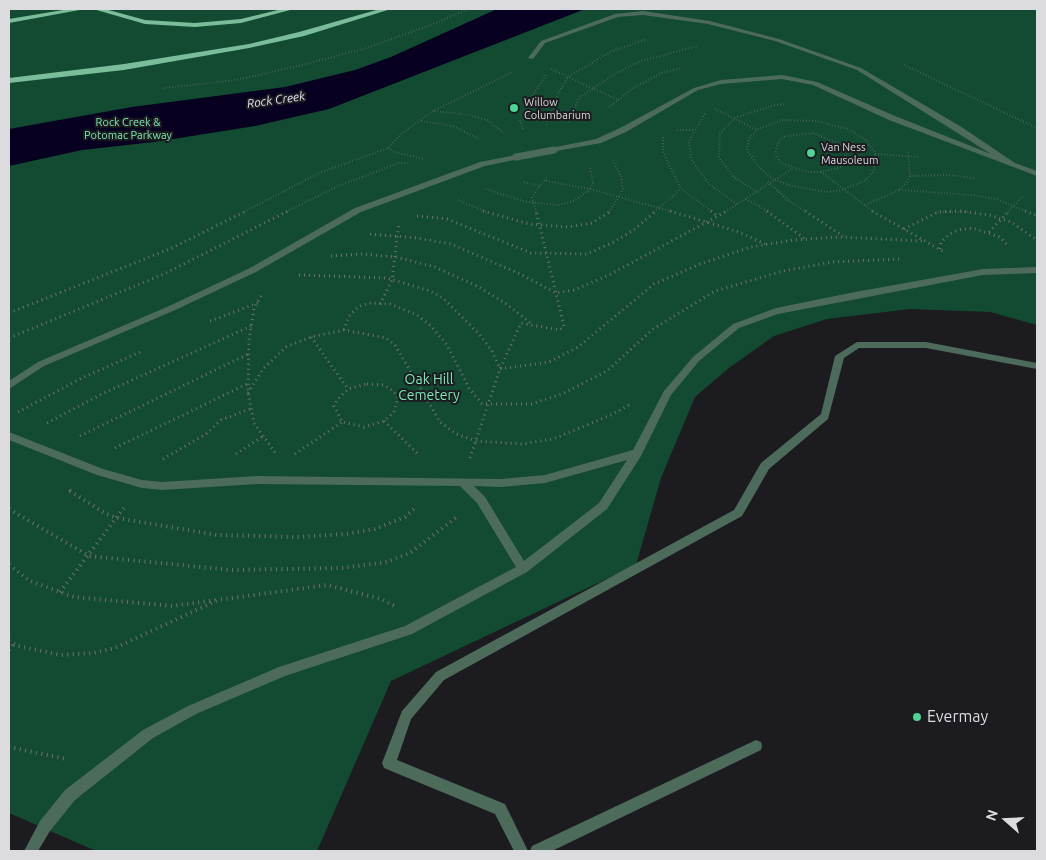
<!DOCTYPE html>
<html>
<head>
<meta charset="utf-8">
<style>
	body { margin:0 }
	#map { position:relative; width:1046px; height:860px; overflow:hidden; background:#1c1b20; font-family:Ubuntu,sans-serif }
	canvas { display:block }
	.frame { position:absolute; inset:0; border:10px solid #dcdce0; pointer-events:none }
	.north { position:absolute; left:981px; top:795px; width:50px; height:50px; -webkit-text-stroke:4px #1c1b20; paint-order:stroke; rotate:289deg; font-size:14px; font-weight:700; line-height:20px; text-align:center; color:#dcdce0 }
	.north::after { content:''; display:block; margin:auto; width:18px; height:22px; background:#dcdce0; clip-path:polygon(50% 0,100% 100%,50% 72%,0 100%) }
</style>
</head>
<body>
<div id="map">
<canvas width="1046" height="860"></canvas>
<div class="frame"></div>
<div class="north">N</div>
</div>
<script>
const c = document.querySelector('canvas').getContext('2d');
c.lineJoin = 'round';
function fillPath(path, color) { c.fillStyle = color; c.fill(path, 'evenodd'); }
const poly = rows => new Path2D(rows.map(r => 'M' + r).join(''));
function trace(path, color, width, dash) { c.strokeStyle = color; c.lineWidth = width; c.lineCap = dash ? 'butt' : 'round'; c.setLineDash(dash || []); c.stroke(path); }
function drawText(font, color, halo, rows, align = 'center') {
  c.font = font + ' Ubuntu,sans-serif'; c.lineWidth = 4; c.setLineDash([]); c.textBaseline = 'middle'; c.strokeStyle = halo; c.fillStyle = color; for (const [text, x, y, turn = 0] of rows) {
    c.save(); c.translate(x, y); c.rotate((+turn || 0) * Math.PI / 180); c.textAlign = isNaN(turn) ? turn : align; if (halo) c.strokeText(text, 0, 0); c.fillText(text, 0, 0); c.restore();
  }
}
fillPath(poly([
	[9,9,1037,9,1037,325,990,312,910,309,827,319,774,336,729,368,695,397,661,478,636,565,391,681,317,851,96,851,9,813]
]), '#124a32');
fillPath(poly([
	[497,9,585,9,329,109,255,126,154,142,82,150,9,166,9,129,132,107,285,87,355,70,391,57]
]), '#070020');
trace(poly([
	[904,65,1037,128],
	[551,69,618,100],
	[163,88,236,80,302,65,363,49,431,25,468,9],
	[529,101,547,74],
	[609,107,635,87,662,73,681,68],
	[715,109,757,130],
	[434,111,469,115,487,120,504,133],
	[705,114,689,141,691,159,709,184,738,205],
	[520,120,523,129],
	[782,120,816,121,848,129,866,140,875,153,874,170,866,180,842,190,828,192,792,186,773,179,758,166,747,150,749,139,758,129,782,120],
	[421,121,453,126,479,139],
	[569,122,579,98,613,75,638,62,697,46],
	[546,125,558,94,568,77,612,51,647,39],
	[677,130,693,130],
	[813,133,842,145,847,160,842,167,821,172,807,172,781,163,775,153,779,141,785,136,813,133],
	[663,137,663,152,681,189,713,212],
	[388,148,394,152,424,159],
	[875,154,918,157],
	[821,172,874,212],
	[910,176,947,175,974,178],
	[546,181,590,189,674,212],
	[524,182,540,186],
	[768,182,789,201,807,212],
	[486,189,526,202,559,205,574,201,590,189,593,183,590,167],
	[899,190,973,195,996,199,1028,212],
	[756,191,734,177,719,158,720,133,735,118,774,105,786,104],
	[746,199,769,212],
	[458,200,486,212],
	[865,205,899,190,907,182,910,176,908,152],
	[244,212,319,173,388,148,401,134,433,111,513,72],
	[286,212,336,187,399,163,408,163],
	[536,212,532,197,547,177],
	[609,212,623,190,621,176,613,161],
	[654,212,681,189],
	[725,212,793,168],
	[937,212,969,212],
	[1008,212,1024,195]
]), '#717175', 2, [0.5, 2.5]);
trace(poly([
	[483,211,529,224,568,227,592,223,611,211],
	[670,211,736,231,765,244],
	[711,211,719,217],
	[767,211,805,239],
	[805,211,843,236],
	[872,211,946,253],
	[960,211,989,215,1011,222,1037,240],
	[1025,211,1037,216],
	[417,216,447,219,531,253,587,254,614,242,635,229,656,211],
	[904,229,938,212,957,211],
	[989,232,1009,211],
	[370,234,417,238,451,244,520,274,556,293,574,290,611,274,727,211],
	[940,249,941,242,950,234,958,230,972,228,1000,237,1008,246],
	[331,256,361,254,396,257,435,267,477,286,505,303,532,324],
	[299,275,387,278,430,291,443,298,479,334,492,351,500,369,549,362,578,347,654,284,700,264,751,247,794,240,838,237,923,241],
	[261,296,254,308,249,340,248,393,254,423,276,454],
	[380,304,392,280,399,223],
	[9,313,172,248,246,211],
	[210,321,258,303],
	[344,330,349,316,358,307,369,303,390,304,417,315,431,326,447,345,469,388,482,404,531,404,562,394,607,371,653,329,715,291,783,271,832,262,899,259],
	[311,337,348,389],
	[9,338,164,274,288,211],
	[367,384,384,385,393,391,398,398,394,412,384,421,364,427,342,422,334,406,337,400,348,389,367,384],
	[248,393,263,369,286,347,311,337,344,330,386,338,395,345,440,422,456,434,476,441,522,444,553,439,611,415,631,404],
	[18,412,82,378,140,352],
	[384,421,420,456],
	[47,423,104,393,251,326],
	[80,436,248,354],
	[115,448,247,384],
	[236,454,262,437],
	[295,454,342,422],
	[470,458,500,369,521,323,560,330,564,326,536,211],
	[163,459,206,434,221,420,250,409],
	[69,490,72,492]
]), '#717175', 3, [1, 4]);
trace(poly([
	[70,491,106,514,117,518,217,535,297,537,346,534,375,529,405,517,415,508],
	[9,509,89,556,231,570,342,568,387,562,410,553,458,516],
	[9,565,30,581,74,597,173,606,215,600],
	[60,592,126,505],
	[9,641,18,646,61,655,93,653,115,648,218,600,327,585,381,599,395,606],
	[9,650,14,644],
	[9,747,66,759]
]), '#717175', 4, [1, 4.5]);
fillPath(poly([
	[643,11,710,21,779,39,861,68,960,126,1015,163,1037,171,1037,176,889,120,813,85,782,79,721,84,698,90,626,132,601,143,551,152,551,148,596,139,620,128,694,88,721,80,782,75,817,82,895,116,991,154,857,70,775,41,708,24,643,15,618,17,545,43,533,59,528,58,541,41,615,14,643,11],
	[516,155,520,157,519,159,485,166,361,212,256,272,173,311,44,366,9,389,9,381,38,362,167,307,250,268,355,208,480,162,516,155],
	[1037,267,1037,273,983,275,778,314,739,328,699,361,671,395,641,456,607,509,527,572,412,634,285,676,196,714,153,738,75,800,50,831,38,851,24,851,40,821,65,790,143,730,188,706,279,667,405,626,516,567,477,503,460,486,257,484,162,490,142,488,97,475,9,440,9,432,103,469,142,480,162,482,257,476,501,479,545,475,633,450,664,391,693,357,733,324,776,308,855,292,983,269,1037,267],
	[627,460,599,503,524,561,485,497,474,486,501,487,545,483,627,460],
	[857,342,926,342,1037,363,1037,369,926,348,859,348,844,358,828,419,769,469,742,516,444,680,411,719,397,760,505,804,528,851,514,851,495,814,384,768,382,763,402,711,436,672,734,510,761,463,821,414,835,356,857,342],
	[756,740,761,742,762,746,761,750,552,851,530,851,532,846,756,740]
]), '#4d6b5b');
fillPath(poly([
	[69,9,85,9,9,23,9,19,69,9],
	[93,9,105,9,145,20,195,23,241,19,282,9,294,9,241,23,195,27,145,24,93,9],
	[380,9,391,9,304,36,249,48,124,70,9,83,9,78,124,64,249,44,299,32,380,9]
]), '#7bbc9a');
trace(poly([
	[516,157,554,150]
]), '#4d6b5b', 7);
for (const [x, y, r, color] of [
	[514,108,5,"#4fd399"],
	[811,153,5,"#4fd399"],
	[917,717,5,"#4fd399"]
]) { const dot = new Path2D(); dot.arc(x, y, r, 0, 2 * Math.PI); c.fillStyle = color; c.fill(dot); trace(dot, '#1c1b20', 2); }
drawText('11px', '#dcdce0', '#1c1b20', [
	["Willow",524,102],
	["Columbarium",524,115],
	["Van Ness",821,147],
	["Mausoleum",821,160]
], 'left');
drawText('11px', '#7cebb5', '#1c1b20', [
	["Rock Creek &",128,122],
	["Potomac Parkway",128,135]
]);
drawText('italic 12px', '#e2e1f4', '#1c1b20', [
	["Rock Creek",276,100,-8]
]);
drawText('14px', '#7cebb5', '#1c1b20', [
	["Oak Hill",429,379],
	["Cemetery",429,395]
]);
drawText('16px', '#dcdce0', '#1c1b20', [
	["Evermay",927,717]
], 'left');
</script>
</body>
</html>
